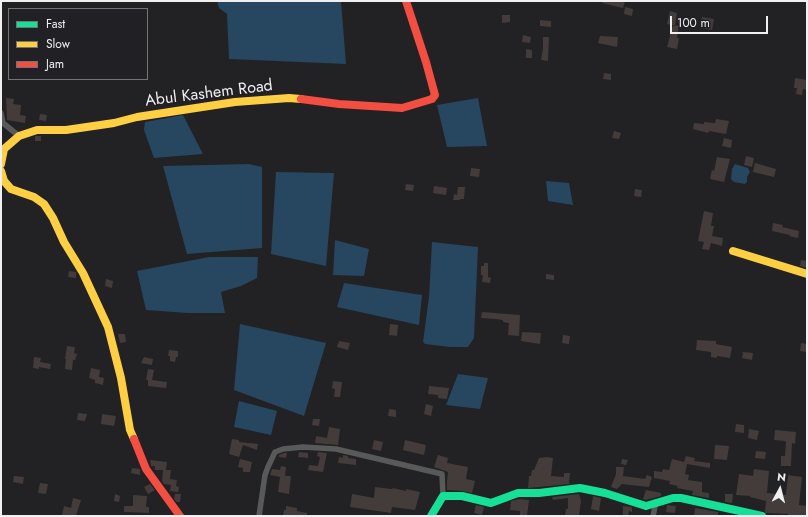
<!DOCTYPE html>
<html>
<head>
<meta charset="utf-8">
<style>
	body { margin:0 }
	#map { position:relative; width:808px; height:517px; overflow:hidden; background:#222123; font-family:Jost,sans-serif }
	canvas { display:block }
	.frame { position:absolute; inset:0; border:2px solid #f0eff2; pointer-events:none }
	.legend { position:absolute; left:8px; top:8px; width:140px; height:72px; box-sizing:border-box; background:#212024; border:1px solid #747376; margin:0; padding:5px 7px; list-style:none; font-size:12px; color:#f0eff2 }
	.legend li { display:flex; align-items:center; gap:8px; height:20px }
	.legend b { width:20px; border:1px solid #747376 }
	.north { position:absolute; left:760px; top:469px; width:40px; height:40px; -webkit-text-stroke:3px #212024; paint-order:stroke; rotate:7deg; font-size:11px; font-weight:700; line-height:16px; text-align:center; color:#f0eff2 }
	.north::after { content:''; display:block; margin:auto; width:14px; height:18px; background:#f0eff2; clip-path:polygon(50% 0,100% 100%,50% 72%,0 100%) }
	.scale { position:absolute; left:670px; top:16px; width:98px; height:18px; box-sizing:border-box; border:2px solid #f0eff2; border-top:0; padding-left:5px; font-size:12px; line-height:14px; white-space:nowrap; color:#f0eff2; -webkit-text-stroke:3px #212024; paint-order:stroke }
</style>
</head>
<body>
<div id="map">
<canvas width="808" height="517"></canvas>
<div class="frame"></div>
<ul class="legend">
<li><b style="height:5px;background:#16e098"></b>Fast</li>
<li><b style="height:5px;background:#ffcf43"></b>Slow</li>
<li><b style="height:5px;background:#f24e42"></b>Jam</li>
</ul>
<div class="north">N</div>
<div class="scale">100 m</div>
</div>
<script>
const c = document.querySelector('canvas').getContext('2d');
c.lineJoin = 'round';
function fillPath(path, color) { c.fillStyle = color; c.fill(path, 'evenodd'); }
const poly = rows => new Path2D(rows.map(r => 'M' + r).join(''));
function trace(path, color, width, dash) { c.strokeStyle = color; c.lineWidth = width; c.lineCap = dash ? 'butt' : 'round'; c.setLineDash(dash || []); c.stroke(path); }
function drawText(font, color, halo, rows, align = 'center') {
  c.font = font + ' Jost,sans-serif'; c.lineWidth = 3; c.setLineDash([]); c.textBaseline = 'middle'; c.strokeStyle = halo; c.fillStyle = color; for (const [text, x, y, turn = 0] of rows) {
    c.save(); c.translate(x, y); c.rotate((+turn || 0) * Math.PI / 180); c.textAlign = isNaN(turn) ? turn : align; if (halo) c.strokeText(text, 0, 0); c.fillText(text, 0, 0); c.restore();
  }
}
fillPath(poly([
	[217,1,341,1,346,64,229,59,227,14,219,8],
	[478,98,487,146,447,147,437,105],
	[183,115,203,154,154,158,144,130,145,122],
	[249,164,262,167,262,248,187,254,163,166],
	[735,164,748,168,750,172,747,177,747,182,745,184,734,182,731,179,732,169],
	[276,172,334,173,326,266,271,254],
	[546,181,569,183,573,205,548,201],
	[335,240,369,249,364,276,333,275],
	[432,242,478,247,474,338,468,347,450,347,425,344,423,342,429,297],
	[209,257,258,257,257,278,241,286,221,292,225,313,187,313,146,310,137,271],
	[344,283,422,295,419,325,337,307],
	[240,324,326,343,304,416,234,390],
	[458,374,488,378,480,409,446,405],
	[239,401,277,411,271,435,234,427]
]), '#27465f');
fillPath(poly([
	[603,1,625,1,623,8,602,3],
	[625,7,633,9,632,16,624,14],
	[670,11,677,13,675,26,667,24],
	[502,15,510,15,510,22,502,23],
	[702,17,714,19,712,30,700,28],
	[540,20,551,21,551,27,540,26],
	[673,25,679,26,677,38,679,38,677,49,667,47],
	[523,35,531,37,530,43,522,42],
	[600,36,618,37,617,47,598,43],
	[543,37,549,37,548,61,541,60,543,48],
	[526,49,532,50,532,58,526,58],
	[604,73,611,74,611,80,603,79],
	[795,78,807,80,807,90,803,89,802,95,796,94,797,88,794,88],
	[6,98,14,99,13,104,21,105,20,115,26,116,25,123,7,120],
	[40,114,47,115,46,121,39,120],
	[716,119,729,121,726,134,709,131,708,133,693,129,694,123,704,124,704,122,715,123],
	[614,131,621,133,619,139,612,138],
	[35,136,41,136,41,141,35,141],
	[724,138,732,140,731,148,722,146],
	[746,156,754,158,752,167,744,165],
	[717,157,730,159,724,182,710,179,712,170,714,171],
	[755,163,776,169,774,177,753,172],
	[471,168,480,169,479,177,470,176],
	[406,184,414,185,413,191,405,190],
	[434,186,447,188,446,195,433,193],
	[458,187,465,187,464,199,460,199,460,200,453,200,454,194,457,195],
	[635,189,642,190,641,197,634,196],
	[704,211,713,213,711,226,714,226,712,236,723,238,722,246,711,243,709,250,702,249,704,242,698,241],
	[773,223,783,225,782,227,799,231,798,238,789,236,790,235,772,231],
	[801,260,807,261,807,268,800,266],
	[484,263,488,263,488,277,491,278,490,283,482,282,483,275,481,275,481,266,484,266],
	[69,271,76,272,76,278,68,277],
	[546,274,554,275,554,280,546,279],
	[106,279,113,281,112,288,105,286],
	[482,312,520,315,519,336,508,335,509,323,503,322,503,320,495,319,481,318],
	[390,324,398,325,397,336,389,335],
	[522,332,541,333,540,344,521,341],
	[118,334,125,334,126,342,120,343],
	[563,335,570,336,569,344,562,343],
	[697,340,716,341,716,344,732,347,730,358,717,356,717,358,711,357,711,352,696,350],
	[339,341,350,343,348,350,337,347],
	[801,343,807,344,807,352,800,351],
	[67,346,75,347,74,353,77,354,75,360,73,360,72,370,65,369,66,359,65,359],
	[169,350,178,351,178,357,176,357,175,362,170,361,170,356,168,356],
	[743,352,753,353,752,360,742,358],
	[34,357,41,358,40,362,51,364,50,369,39,367,39,369,33,368],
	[144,357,153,359,152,365,141,363],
	[91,368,100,370,99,377,104,378,103,385,95,383,95,380,89,378],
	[148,369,154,370,152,380,167,382,166,388,148,386,148,380,146,380],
	[333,381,342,382,340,397,334,397,335,389,332,388],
	[429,386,449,388,447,399,438,398,438,395,428,394],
	[426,404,433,406,431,416,424,414],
	[389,409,396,410,396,417,388,416],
	[78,413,87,414,85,421,77,420],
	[102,414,116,416,114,426,101,424],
	[313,419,320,419,319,426,312,425],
	[736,424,744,425,744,433,735,432],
	[329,427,340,429,338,445,315,443,316,436,327,438],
	[749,429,759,431,757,440,748,438],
	[775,430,796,432,795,444,792,443,791,466,781,466,781,456,785,456,786,443,785,441,774,440],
	[232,439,239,440,239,442,258,444,257,450,243,445,239,457,229,454],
	[374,440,383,442,381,451,372,449],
	[405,440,426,445,424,455,403,450],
	[715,445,729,446,727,460,714,459],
	[756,451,766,452,765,459,755,458],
	[299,452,308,453,308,458,298,457],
	[318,452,327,453,323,472,308,470,309,465,318,466,320,457,317,456],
	[284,453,287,453,286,458,279,457,279,455],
	[343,455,348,456,348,458,356,459,356,465,338,463,339,457,343,458],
	[438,455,448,458,447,463,468,467,466,479,475,481,472,493,462,491,447,490,447,481,448,472,434,467],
	[686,456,695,458,694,461,710,463,710,468,687,464,685,474,689,475,688,480,702,482,702,492,709,493,709,498,692,495,693,491,677,488,678,486,669,484,670,481,654,478,654,471,662,472,663,469,669,470,672,459,684,462],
	[547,457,553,458,551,476,564,477,564,473,570,473,569,483,570,484,528,488,529,476,531,476,532,470,534,470,539,458],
	[240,459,252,462,250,472,243,472,243,468,238,467],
	[622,459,628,460,626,465,621,464],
	[150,460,167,462,166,470,171,470,170,479,177,480,176,486,179,487,178,492,170,491,171,485,164,484,162,481,163,470,155,470,155,466,151,466],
	[281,466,286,467,285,476,291,476,289,494,278,492,280,477,270,475,272,469,280,470],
	[616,467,624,467,623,476,645,479,647,475,652,477,649,487,622,484,617,489,611,487,616,474],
	[132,468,140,469,140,475,131,473],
	[754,469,769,471,767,493,786,495,788,475,802,477,799,505,807,506,807,516,788,516,788,514,766,513,765,512,766,501,750,497,750,496,736,495,739,474,753,476],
	[14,476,24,477,23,484,13,482],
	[40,483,48,484,46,494,38,493],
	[150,484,155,490,148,494,144,487],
	[375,487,392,489,393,488,406,491,406,489,420,492,415,510,392,507,391,513,350,507,352,494,374,498],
	[646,490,661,493,661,496,646,500,643,499],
	[115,494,120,496,119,502,114,501],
	[175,494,181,494,180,502,177,502,174,499],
	[579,494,581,501,579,516,565,516,566,509,568,509,568,498,553,500,552,497],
	[725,494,733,494,732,503,725,502],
	[133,495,147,496,146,507,149,507,149,513,124,512,124,506,133,506],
	[593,496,601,498,599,511,591,509],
	[73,498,81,500,76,516,62,515,64,506,71,508],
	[519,499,529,500,527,516,520,516,520,511,510,510,511,501],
	[476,505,484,507,482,515,474,513],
	[667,505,676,506,675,513,666,512],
	[286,506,297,508,297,511,307,513,307,516,283,516,284,510,286,510],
	[623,506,632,507,632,512,629,511,628,516,623,516],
	[695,508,718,512,718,516,694,516]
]), '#433c3b');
trace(poly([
	[1,113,3,123,19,136],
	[259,516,265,475,268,467,275,452,283,449,303,447,336,449,442,474,443,496],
	[653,516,656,502]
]), '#585959', 5.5);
trace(poly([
	[431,516,443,496,462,496,491,503,518,493,539,493,580,488,605,493,646,506,673,498,681,498,762,516]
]), '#16e098', 8);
trace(poly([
	[1,164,4,149,19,136,37,130,66,130,114,123,137,117,235,102,289,98,301,99],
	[1,171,4,181,11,189,34,197,44,204,53,218,64,242,83,273,108,327,121,378,130,430,134,439],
	[733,251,807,274]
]), '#ffcf43', 8);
trace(poly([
	[301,99,339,104,402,108,432,99,435,95,426,62,406,1],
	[134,439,146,469,180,516]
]), '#f24e42', 8);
drawText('16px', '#f0eff2', '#212024', [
	["Abul Kashem Road",209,94,-7]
]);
</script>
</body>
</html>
